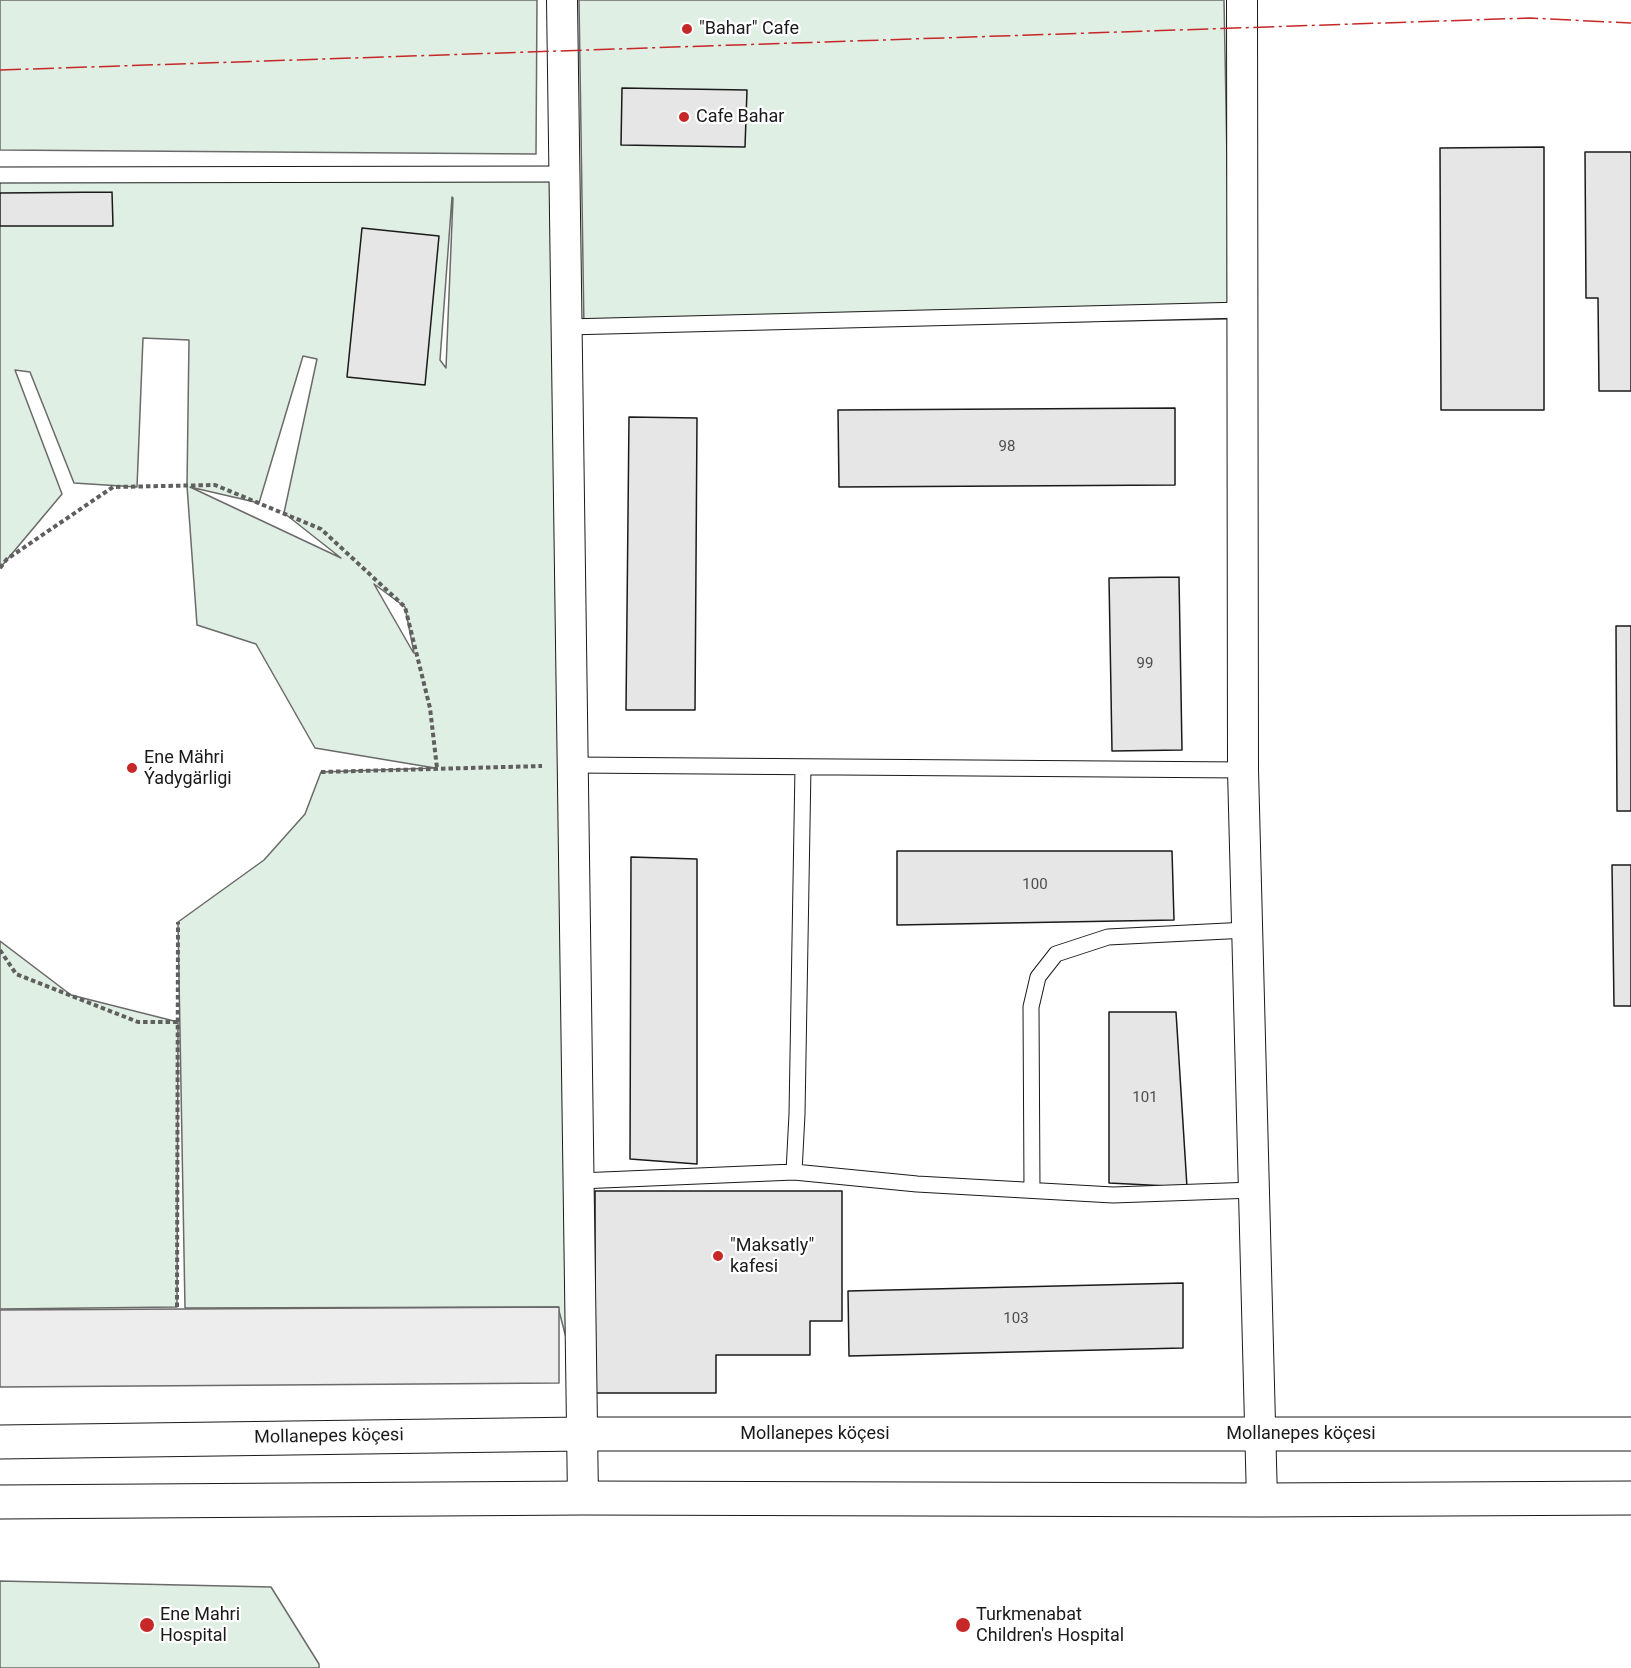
<!DOCTYPE html>
<html>
<head>
<meta charset="utf-8">
<style>
	body { margin:0 }
	canvas { display:block; background:#fff }
</style>
</head>
<body>
<canvas width="1631" height="1668"></canvas>
<script>
const c = document.querySelector('canvas').getContext('2d');
c.lineJoin = 'round';
function fillPath(path, color) { c.fillStyle = color; c.fill(path, 'evenodd'); }
const poly = rows => new Path2D(rows.map(r => 'M' + r).join(''));
function trace(path, color, width, dash) { c.strokeStyle = color; c.lineWidth = width; c.lineCap = dash ? 'butt' : 'round'; c.setLineDash(dash || []); c.stroke(path); }
function drawText(font, color, halo, rows, align = 'center') {
  c.font = font + ' Roboto,sans-serif'; c.lineWidth = 4.5; c.setLineDash([]); c.textBaseline = 'middle'; c.strokeStyle = halo; c.fillStyle = color; for (const [text, x, y, turn = 0] of rows) {
    c.save(); c.translate(x, y); c.rotate((+turn || 0) * Math.PI / 180); c.textAlign = isNaN(turn) ? turn : align; if (halo) c.strokeText(text, 0, 0); c.fillText(text, 0, 0); c.restore();
  }
}
const green = poly([
	[0,0,537,0,536,154,0,150,0,0],
	[579,0,1224,0,1230,319,584,330,579,0],
	[564,174,581,1395,558,1307,185,1308,178,922,264,860,305,814,321,772,435,768,315,748,256,644,197,625,187,486,189,340,143,338,137,487,74,483,30,372,15,370,62,494,0,568,0,175,564,174],
	[452,197,453,198,446,368,440,360,452,197],
	[303,356,317,359,284,513,341,558,190,487,259,503,303,356],
	[374,584,405,607,414,653,413,652,374,584],
	[0,941,71,995,178,1022,177,1307,0,1309,0,941],
	[0,1581,271,1587,319,1664,319,1668,0,1668,0,1581]
]);
fillPath(green, '#e0efe3');
trace(green, '#6a6a6a', 1.5);
const parking = poly([
	[559,1307,559,1383,0,1387,0,1310,559,1307]
]);
fillPath(parking, '#ededed');
trace(parking, '#6a6a6a', 1.5);
const building = poly([
	[622,88,747,90,745,147,621,145,622,88],
	[1544,147,1544,410,1441,410,1440,148,1544,147],
	[1585,152,1631,152,1631,391,1599,391,1598,298,1586,298,1585,152],
	[112,192,113,226,0,226,0,193,112,192],
	[362,228,439,236,425,385,347,377,362,228],
	[1175,408,1175,485,839,487,838,410,1175,408],
	[629,417,697,418,695,710,626,710,629,417],
	[1179,577,1182,750,1112,751,1109,578,1179,577],
	[1616,626,1631,626,1631,811,1617,811,1616,626],
	[897,851,1172,851,1174,920,897,925,897,851],
	[631,857,697,859,697,1164,630,1159,631,857],
	[1612,865,1631,865,1631,1006,1614,1006,1612,865],
	[1109,1012,1176,1012,1187,1187,1109,1183,1109,1012],
	[595,1191,842,1191,842,1321,810,1321,810,1355,716,1355,716,1393,595,1393,595,1191],
	[1183,1283,1183,1348,849,1356,848,1291,1183,1283]
]);
fillPath(building, '#e6e6e6');
trace(building, '#1a1a1a', 1.5);
const service = poly([
	[0,175,564,174],
	[567,327,1243,310],
	[572,765,1243,770],
	[794,1172,917,1184,1113,1195,1254,1190],
	[579,1181,794,1172,797,1114,803,767],
	[1032,1190,1031,1007,1038,977,1056,954,1108,937,1247,930]
]);
const minor = poly([
	[562,0,583,1498],
	[1242,0,1243,770,1262,1500]
]);
const tertiary = poly([
	[0,1442,582,1434,1631,1434],
	[0,1502,583,1498,1262,1500,1631,1498]
]);
trace(service, '#1a1a1a', 17);
trace(minor, '#1a1a1a', 32);
trace(tertiary, '#1a1a1a', 35);
trace(poly([
	[0,568,7,559,113,487,215,485,321,529,405,607,430,708,437,768],
	[321,772,542,766],
	[0,950,16,974,138,1022,178,1022],
	[177,1307,178,922]
]), '#5f5f5f', 4, [4.5, 3]);
trace(service, '#fff', 15);
trace(minor, '#fff', 30);
trace(tertiary, '#fff', 33);
trace(poly([
	[0,70,1530,18,1631,23]
]), '#c62828', 1.5, [21, 4.5, 3, 4.5]);
for (const [x, y, r, color] of [
	[687,29,6,"#c62828"],
	[684,117,6,"#c62828"],
	[132,768,6,"#c62828"],
	[718,1256,6,"#c62828"],
	[147,1625,8,"#c62828"],
	[963,1625,8,"#c62828"]
]) { const dot = new Path2D(); dot.arc(x, y, r, 0, 2 * Math.PI); c.fillStyle = color; c.fill(dot); trace(dot, '#fff', 2); }
drawText('15px', '#4d4d4d', null, [
	["98",1007,447],
	["99",1145,664],
	["100",1035,885],
	["101",1145,1098],
	["103",1016,1319]
]);
drawText('18px', '#1a1a1a', '#fff', [
	["\"Bahar\" Cafe",699,29],
	["Cafe Bahar",696,117],
	["Ene Mähri",144,758],
	["Ýadygärligi",144,779],
	["\"Maksatly\"",730,1246],
	["kafesi",730,1267],
	["Ene Mahri",160,1615],
	["Hospital",160,1636],
	["Turkmenabat",976,1615],
	["Children's Hospital",976,1636]
], 'left');
drawText('18px', '#1a1a1a', '#fff', [
	["Mollanepes köçesi",815,1434],
	["Mollanepes köçesi",1301,1434],
	["Mollanepes köçesi",329,1437,-1]
]);
</script>
</body>
</html>
